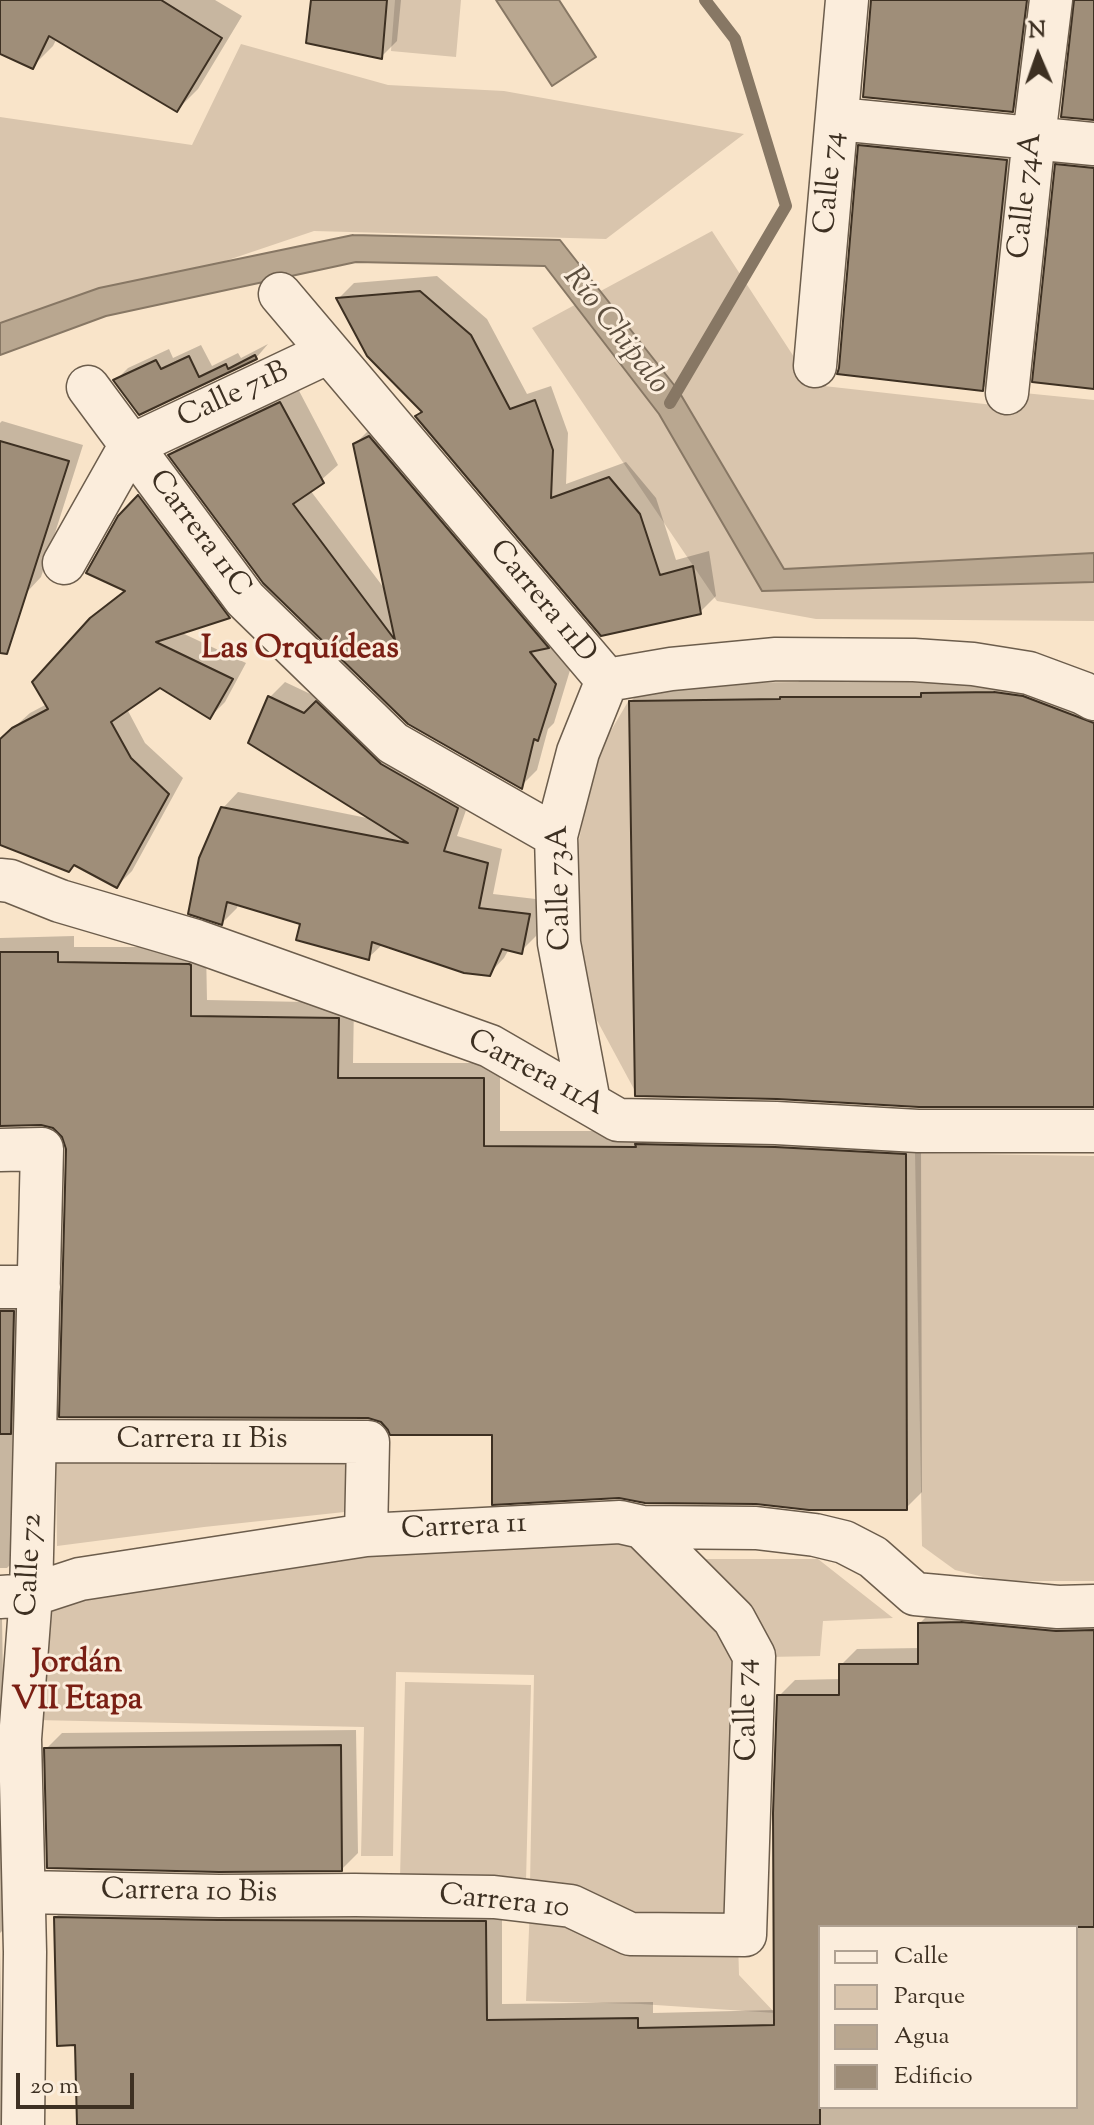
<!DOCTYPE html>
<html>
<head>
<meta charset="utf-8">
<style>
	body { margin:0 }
	#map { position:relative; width:1094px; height:2125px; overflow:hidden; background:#f9e4c9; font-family:"Sorts Mill Goudy",serif }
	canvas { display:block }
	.legend { position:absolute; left:818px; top:1925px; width:260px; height:184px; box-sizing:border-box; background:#fbeddc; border:2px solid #afa192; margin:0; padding:10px 14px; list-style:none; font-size:24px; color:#3d3022 }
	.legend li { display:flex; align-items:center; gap:16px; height:40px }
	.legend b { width:40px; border:2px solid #afa192 }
	.north { position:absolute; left:998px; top:16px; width:80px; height:80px; -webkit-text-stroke:6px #fbeddc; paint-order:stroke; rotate:358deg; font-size:22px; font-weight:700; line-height:32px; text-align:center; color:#3d3022 }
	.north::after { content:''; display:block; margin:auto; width:28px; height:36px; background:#3d3022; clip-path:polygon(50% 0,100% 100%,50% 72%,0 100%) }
	.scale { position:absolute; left:16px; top:2073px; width:118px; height:36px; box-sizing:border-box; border:4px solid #3d3022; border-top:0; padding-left:10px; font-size:24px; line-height:28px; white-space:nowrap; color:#3d3022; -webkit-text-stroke:6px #fbeddc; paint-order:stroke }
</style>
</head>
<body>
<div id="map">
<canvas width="1094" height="2125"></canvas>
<ul class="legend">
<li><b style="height:10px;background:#fbeddc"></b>Calle</li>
<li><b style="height:22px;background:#d9c5ad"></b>Parque</li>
<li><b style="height:22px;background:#b9a790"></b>Agua</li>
<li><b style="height:22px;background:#9f8e79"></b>Edificio</li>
</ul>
<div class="north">N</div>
<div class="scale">20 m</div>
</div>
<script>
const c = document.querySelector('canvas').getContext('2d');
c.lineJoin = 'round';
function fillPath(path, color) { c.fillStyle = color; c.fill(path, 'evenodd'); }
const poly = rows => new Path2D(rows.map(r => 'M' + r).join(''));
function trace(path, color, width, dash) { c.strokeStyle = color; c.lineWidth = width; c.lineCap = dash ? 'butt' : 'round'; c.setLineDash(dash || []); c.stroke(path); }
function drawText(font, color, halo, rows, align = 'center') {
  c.font = font + ' "Sorts Mill Goudy",serif'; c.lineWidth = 6; c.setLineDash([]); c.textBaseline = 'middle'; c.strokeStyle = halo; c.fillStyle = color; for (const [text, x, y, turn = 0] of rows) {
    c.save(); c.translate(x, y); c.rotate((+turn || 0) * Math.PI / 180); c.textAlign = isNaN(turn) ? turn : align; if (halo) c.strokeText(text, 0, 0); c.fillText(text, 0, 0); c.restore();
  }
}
fillPath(poly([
	[395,0,461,0,456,57,391,51],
	[241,44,388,85,504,91,744,134,606,239,314,231,0,337,0,117,192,145],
	[712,231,807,377,824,386,1020,408,1024,393,1094,400,1094,621,816,619,717,601,532,328],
	[629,700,635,1091,593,1013,578,940,578,845,596,756],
	[915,1153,1094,1156,1094,1581,1000,1581,955,1570,922,1546],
	[56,1455,355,1462,354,1511,204,1527,57,1546],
	[640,1533,746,1655,739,1929,636,1926,530,1884,534,1675,396,1672,393,1856,361,1856,364,1727,35,1720,37,1607,365,1548],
	[702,1559,818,1559,893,1618,823,1621,820,1656,767,1657],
	[405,1682,531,1685,526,1881,400,1878],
	[530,1906,738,1940,739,1975,775,2013,641,2004,526,2001]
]), '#d9c5ad');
const water = poly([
	[496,0,559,0,596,57,552,86,496,0],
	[353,235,560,240,678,390,784,569,1094,553,1094,582,762,591,659,414,545,266,356,262,106,316,0,355,0,323,99,288,353,235]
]);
fillPath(water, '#b9a790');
trace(water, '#877764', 2);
fillPath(poly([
	[7,0,215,0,242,16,198,89,177,110,57,38,53,46,32,67,0,52,0,15],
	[313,0,401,0,397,41,381,57],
	[872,0,1040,0,1028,94,1012,110],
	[876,130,1023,144,999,373,982,389,860,146],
	[1073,149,1094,151,1094,387,1057,165],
	[437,276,487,319,527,394,551,386,568,433,566,484,626,462,656,498,676,560,709,551,716,596,700,612,417,416,423,410,338,299,354,283],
	[268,344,256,358,139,413,116,380,128,368,169,349,173,358,201,345,212,366,238,353,241,358],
	[297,387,338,465,310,490,387,592,355,444,371,428,571,667,554,723,548,729,537,770,521,786,171,455,186,439],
	[2,421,83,445,41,577,0,621,0,423],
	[154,482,243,601,229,616,180,632,246,663,225,702,210,717,160,686,127,709,145,743,183,778,132,871,117,886,75,863,11,847,9,849,0,845,0,740,30,713,47,704,92,619,108,603,126,589,120,518],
	[940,676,1094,700,1094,1105,631,701,648,684,798,682,800,681,936,681],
	[285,682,321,699,472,793,457,836,502,849,493,894,544,900,536,936,521,951,509,949,504,958,489,974,383,944,368,958,303,922,238,903,237,908,222,923,223,808,238,792,372,819,270,697],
	[74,936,74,947,201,947,206,949,207,1000,354,1003,353,1063,500,1063,500,1131,651,1131,921,1139,922,1492,906,1508,494,1433,390,1429,68,1149,65,1137,56,1127,42,1123,0,1124,0,938],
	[0,1288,17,1296,23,1552,7,1568,0,1568],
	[936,1607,1094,1615,1094,2125,79,2125,77,2043,56,1917,72,1901,502,1906,502,2004,653,2002,653,2013,776,2010,779,1696,795,1680,841,1679,841,1665,857,1649,920,1648,920,1623],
	[820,1927,1076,1927,1076,2107,820,2107],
	[0,1618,2,1618,7,1926,0,1933],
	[356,1730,358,1853,342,1869,46,1749,62,1733],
	[0,1945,3,2125,0,2125]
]), '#0003');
trace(poly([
	[670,403,786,206,735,39,705,0]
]), '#877764', 12);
const building = poly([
	[0,0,161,0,222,38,177,112,49,36,33,69,0,54,0,0],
	[311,0,387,0,382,59,306,43,311,0],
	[871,0,1027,0,1013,112,863,97,871,0],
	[1074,0,1094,0,1094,120,1061,117,1074,0],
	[858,145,1007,160,983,391,837,374,839,368,858,145],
	[1055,164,1094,168,1094,389,1032,382,1055,164],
	[420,291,471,335,510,409,535,400,553,450,551,498,609,477,640,514,660,575,693,566,701,614,601,636,415,416,422,412,367,356,336,298,420,291],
	[255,355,257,359,139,415,113,380,156,360,161,369,189,356,199,377,226,364,228,369,255,355],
	[280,402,324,483,293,504,395,640,353,444,369,436,549,648,530,652,556,684,538,741,534,739,522,789,408,724,263,583,168,455,280,402],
	[0,441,69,461,7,654,0,653,0,441],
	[138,495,230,618,156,642,233,679,210,719,160,688,111,722,131,758,169,794,117,888,74,865,69,872,0,845,0,739,12,728,48,709,32,682,90,618,125,591,86,573,118,516,138,495],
	[994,692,1023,696,1094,723,1094,1107,919,1107,777,1099,635,1096,629,701,780,699,780,697,921,697,921,693,994,692],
	[268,696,304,713,316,701,381,764,458,808,444,851,488,863,479,908,530,914,522,954,502,949,490,976,464,973,372,942,369,960,296,940,300,924,227,902,222,925,188,914,199,858,221,807,408,843,248,743,268,696],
	[0,952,58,952,58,962,189,964,191,965,191,1016,339,1018,338,1078,484,1078,484,1146,636,1147,635,1144,775,1147,906,1154,907,1510,809,1510,756,1504,645,1503,619,1498,492,1505,492,1435,390,1435,388,1430,381,1422,368,1418,59,1417,66,1149,62,1137,53,1128,41,1125,0,1126,0,952],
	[0,1311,14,1311,11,1434,0,1434,0,1311],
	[961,1622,1056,1631,1094,1630,1094,1927,820,1927,820,2125,77,2125,75,2045,57,2046,54,1917,218,1920,486,1921,487,2020,638,2018,638,2028,774,2025,773,1813,777,1695,839,1695,839,1664,918,1664,918,1623,961,1622],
	[341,1745,342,1871,219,1872,47,1868,44,1748,341,1745]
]);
fillPath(building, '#9f8e79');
trace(building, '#3d3022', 2);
const minor = poly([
	[838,119,1094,144],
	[280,294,607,680,671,669,776,659,914,660,973,664,1029,673,1083,693,1094,699],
	[815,366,847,0],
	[88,387,245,599,393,743,556,836],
	[1007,393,1034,137,1051,0],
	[64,563,130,446,329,352],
	[0,880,10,881,60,901,196,941,490,1046,618,1120,776,1123,918,1131,1094,1131],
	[589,1102,559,943,556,836,578,752,607,680],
	[0,1150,42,1149,31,1595,20,1739,25,1952,23,2125],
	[0,1287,39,1287],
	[37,1441,368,1442,366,1535],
	[0,1597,31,1595,80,1579,366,1535,620,1522,642,1527,756,1528,815,1535,844,1542,873,1557,915,1594,1058,1607,1094,1606],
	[24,1892,219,1896,355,1895,494,1897,571,1906,630,1934,745,1935,754,1656,734,1619,642,1527]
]);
trace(minor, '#6c5d4c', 45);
trace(minor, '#fbeddc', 42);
drawText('30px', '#3d3022', '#fbeddc', [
	["Calle 74",832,183,-85],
	["Calle 74A",1028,196,-84],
	["Calle 71B",234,397,-25],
	["Carrera 11C",198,535,53],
	["Carrera 11D",541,603,50],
	["Calle 73A",562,888,-91],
	["Carrera 11A",535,1075,28],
	["Carrera 11 Bis",202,1442],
	["Carrera 11",464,1529,-3],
	["Calle 72",32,1565,-87],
	["Calle 74",749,1710,-91],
	["Carrera 10 Bis",189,1894,1],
	["Carrera 10",504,1904,6]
]);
drawText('italic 32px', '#5c4e3e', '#fbeddc', [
	["Río Chipalo",614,332,52]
]);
drawText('bold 32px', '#7a1f14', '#fbeddc', [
	["Las Orquídeas",300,652],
	["Jordán",77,1666],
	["VII Etapa",77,1703]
]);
</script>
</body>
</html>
